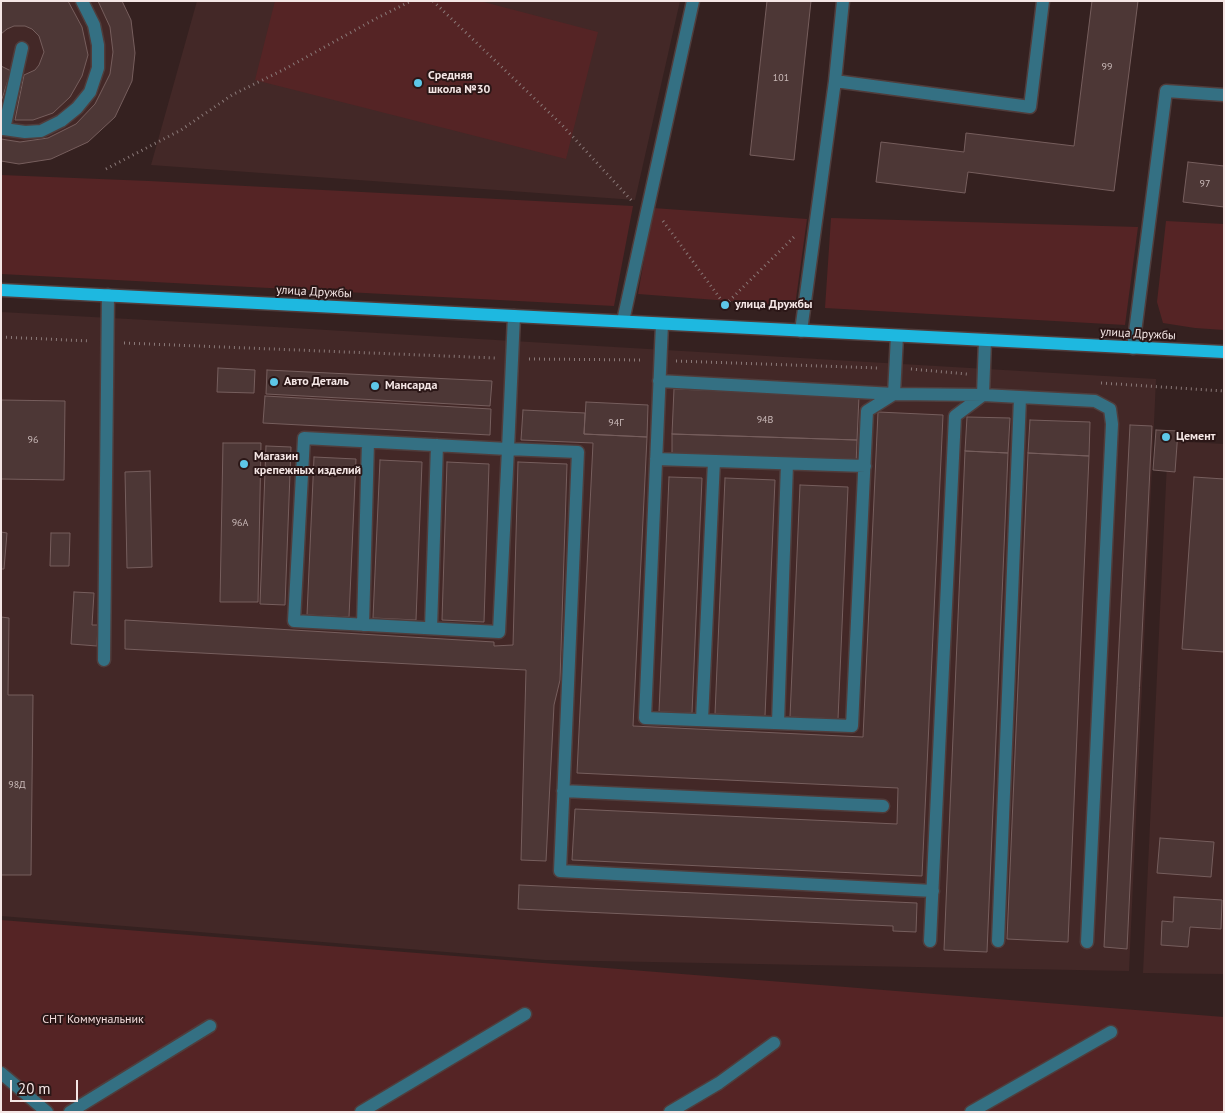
<!DOCTYPE html>
<html>
<head>
<meta charset="utf-8">
<style>
	body { margin:0 }
	#map { position:relative; width:1225px; height:1113px; overflow:hidden; background:#352120; font-family:"PT Sans",sans-serif }
	canvas { display:block }
	.frame { position:absolute; inset:0; border:2px solid #f4e6e5; pointer-events:none }
	.scale { position:absolute; left:10px; top:1080px; width:68px; height:22px; box-sizing:border-box; border:2px solid #f4e6e5; border-top:0; padding-left:6px; font-size:15px; line-height:18px; white-space:nowrap; color:#f4e6e5; -webkit-text-stroke:4px #2b1717; paint-order:stroke }
</style>
</head>
<body>
<div id="map">
<canvas width="1225" height="1113"></canvas>
<div class="frame"></div>
<div class="scale">20 m</div>
</div>
<script>
const c = document.querySelector('canvas').getContext('2d');
c.lineJoin = 'round';
function fillPath(path, color) { c.fillStyle = color; c.fill(path, 'evenodd'); }
const poly = rows => new Path2D(rows.map(r => 'M' + r).join(''));
function trace(path, color, width, dash) { c.strokeStyle = color; c.lineWidth = width; c.lineCap = dash ? 'butt' : 'round'; c.setLineDash(dash || []); c.stroke(path); }
function drawText(font, color, halo, rows, align = 'center') {
  c.font = font + ' "PT Sans",sans-serif'; c.lineWidth = 4; c.setLineDash([]); c.textBaseline = 'middle'; c.strokeStyle = halo; c.fillStyle = color; for (const [text, x, y, turn = 0] of rows) {
    c.save(); c.translate(x, y); c.rotate((+turn || 0) * Math.PI / 180); c.textAlign = isNaN(turn) ? turn : align; if (halo) c.strokeText(text, 0, 0); c.fillText(text, 0, 0); c.restore();
  }
}
fillPath(poly([
	[1,1,122,1,131,20,135,53,132,81,115,117,88,142,51,159,19,164,1,161],
	[197,1,680,1,635,200,151,165],
	[1,312,293,328,1156,379,1129,971,545,960,1,916],
	[1168,441,1224,444,1224,974,1143,973]
]), '#432827');
fillPath(poly([
	[275,1,480,1,598,32,566,159,255,80],
	[1,175,149,181,633,206,614,306,1,274],
	[653,208,807,219,795,306,638,294],
	[831,218,1138,227,1125,325,825,308],
	[1166,221,1224,224,1224,330,1195,328,1163,323,1157,302],
	[1,920,1224,1017,1224,1112,1,1112]
]), '#552425');
const building = poly([
	[1,1,68,1,82,27,88,55,82,76,70,97,53,113,33,120,15,120,24,75,35,70,39,65,44,52,39,36,32,29,25,26,14,26,7,29,1,34,1,1],
	[98,1,122,1,131,20,135,53,132,81,115,117,88,142,51,159,19,164,1,161,1,139,20,142,48,138,76,124,95,104,110,74,113,52,110,27,98,1],
	[767,1,811,1,794,160,750,155,767,1],
	[1092,1,1138,1,1114,191,968,172,965,193,876,182,881,142,964,152,966,133,1074,146,1092,1],
	[1,66,11,71,1,102,1,66],
	[1188,162,1224,166,1224,207,1183,202,1188,162],
	[218,368,255,370,254,393,217,392,218,368],
	[267,370,492,381,490,406,266,394,267,370],
	[674,389,859,396,857,440,672,434,674,389],
	[265,396,491,409,490,435,263,423,265,396],
	[1,400,65,401,64,480,1,479,1,400],
	[586,402,648,405,647,437,584,434,586,402],
	[523,410,585,413,584,434,647,437,633,726,863,737,878,412,943,415,922,876,572,860,575,809,897,824,898,788,577,773,593,443,521,440,523,410],
	[967,417,1010,418,1008,453,965,451,967,417],
	[1030,420,1090,422,1089,456,1028,453,1030,420],
	[1130,425,1152,426,1127,949,1104,947,1130,425],
	[1156,430,1178,431,1175,472,1153,470,1156,430],
	[672,434,857,440,856,465,672,458,672,434],
	[223,443,261,443,258,602,220,602,223,443],
	[266,446,291,447,285,605,260,604,266,446],
	[965,451,1008,453,987,952,944,950,965,451],
	[1028,453,1089,456,1068,942,1007,939,1028,453],
	[314,457,356,459,349,617,307,615,314,457],
	[380,460,422,462,416,620,373,618,380,460],
	[447,462,489,464,484,622,442,620,447,462],
	[518,462,567,464,560,680,554,705,546,861,521,860,526,670,125,649,125,620,494,642,494,646,513,645,518,462],
	[150,471,152,567,127,568,125,472,150,471],
	[669,477,702,478,692,713,659,712,669,477],
	[1194,477,1224,479,1224,652,1182,649,1194,477],
	[725,478,775,480,765,716,715,714,725,478],
	[800,485,848,487,838,719,790,717,800,485],
	[1,532,7,533,4,569,1,569,1,532],
	[51,533,70,533,69,566,50,566,51,533],
	[74,592,94,593,92,625,98,625,97,646,71,644,74,592],
	[1,617,9,618,8,695,33,695,31,875,1,875,1,617],
	[1160,838,1214,842,1211,877,1157,873,1160,838],
	[519,885,917,903,916,932,893,931,893,926,518,909,519,885],
	[1174,897,1222,900,1221,929,1190,927,1188,947,1161,945,1162,921,1173,922,1174,897]
]);
fillPath(building, '#4d3736');
trace(building, '#765e5d', 1);
const service = poly([
	[835,81,1030,107,1043,1],
	[1,129,4,129,22,48],
	[4,129,25,132,41,131,61,121,77,108,90,92,98,68,98,45,94,25,82,1],
	[514,316,508,449,304,438,294,621,499,632,508,449,578,452,560,871,933,891],
	[623,321,693,1],
	[662,324,645,718,852,726,867,411,894,394,897,336],
	[801,331,835,81,843,1],
	[1133,348,1166,91,1224,95],
	[659,381,894,394,983,395,1095,401,1110,409,1112,424,1087,942],
	[656,459,865,466],
	[363,625,368,442],
	[431,628,437,445],
	[104,660,108,295],
	[702,720,714,461],
	[778,723,787,464],
	[563,791,883,806],
	[930,941,955,416,983,395,985,340],
	[998,941,1020,398],
	[70,1112,210,1026],
	[361,1112,525,1014],
	[670,1112,719,1083,774,1043],
	[971,1112,1111,1032]
]);
const minor = poly([
	[1,1073,47,1112]
]);
const primary = poly([
	[1,290,1224,352]
]);
trace(service, '#503d3c', 15);
trace(minor, '#503d3c', 15);
trace(primary, '#503d3c', 15);
trace(poly([
	[433,1,561,124,632,201],
	[106,169,181,130,232,95,283,70,377,18,411,1],
	[663,221,725,305,796,235],
	[1,337,90,341],
	[124,343,495,358],
	[529,359,643,360],
	[676,361,878,368],
	[911,369,967,374],
	[1101,383,1224,391]
]), '#8a7978', 3, [1, 4]);
trace(service, '#347083', 12);
trace(minor, '#347083', 12);
trace(primary, '#1eb8e0', 12);
for (const [x, y, r, color] of [
	[418,83,5,"#5dc7e8"],
	[725,305,5,"#5dc7e8"],
	[274,382,5,"#5dc7e8"],
	[375,386,5,"#5dc7e8"],
	[1166,437,5,"#5dc7e8"],
	[244,464,5,"#5dc7e8"]
]) { const dot = new Path2D(); dot.arc(x, y, r, 0, 2 * Math.PI); c.fillStyle = color; c.fill(dot); trace(dot, '#2b1717', 2); }
drawText('10px', '#cabab9', null, [
	["99",1107,67],
	["101",781,78],
	["97",1205,184],
	["94В",765,420],
	["94Г",616,423],
	["96",33,440],
	["96А",240,523],
	["98Д",17,785]
]);
drawText('bold 12px', '#f4e6e5', '#2b1717', [
	["Средняя",428,76],
	["школа №30",428,90],
	["улица Дружбы",735,305],
	["Авто Деталь",284,382],
	["Мансарда",385,386],
	["Цемент",1176,437],
	["Магазин",254,457],
	["крепежных изделий",254,471]
], 'left');
drawText('12px', '#f4e6e5', '#2b1717', [
	["улица Дружбы",314,292,3],
	["улица Дружбы",1138,334,3]
]);
drawText('12px', '#f0dad9', '#2b1717', [
	["СНТ Коммунальник",93,1020]
]);
</script>
</body>
</html>
